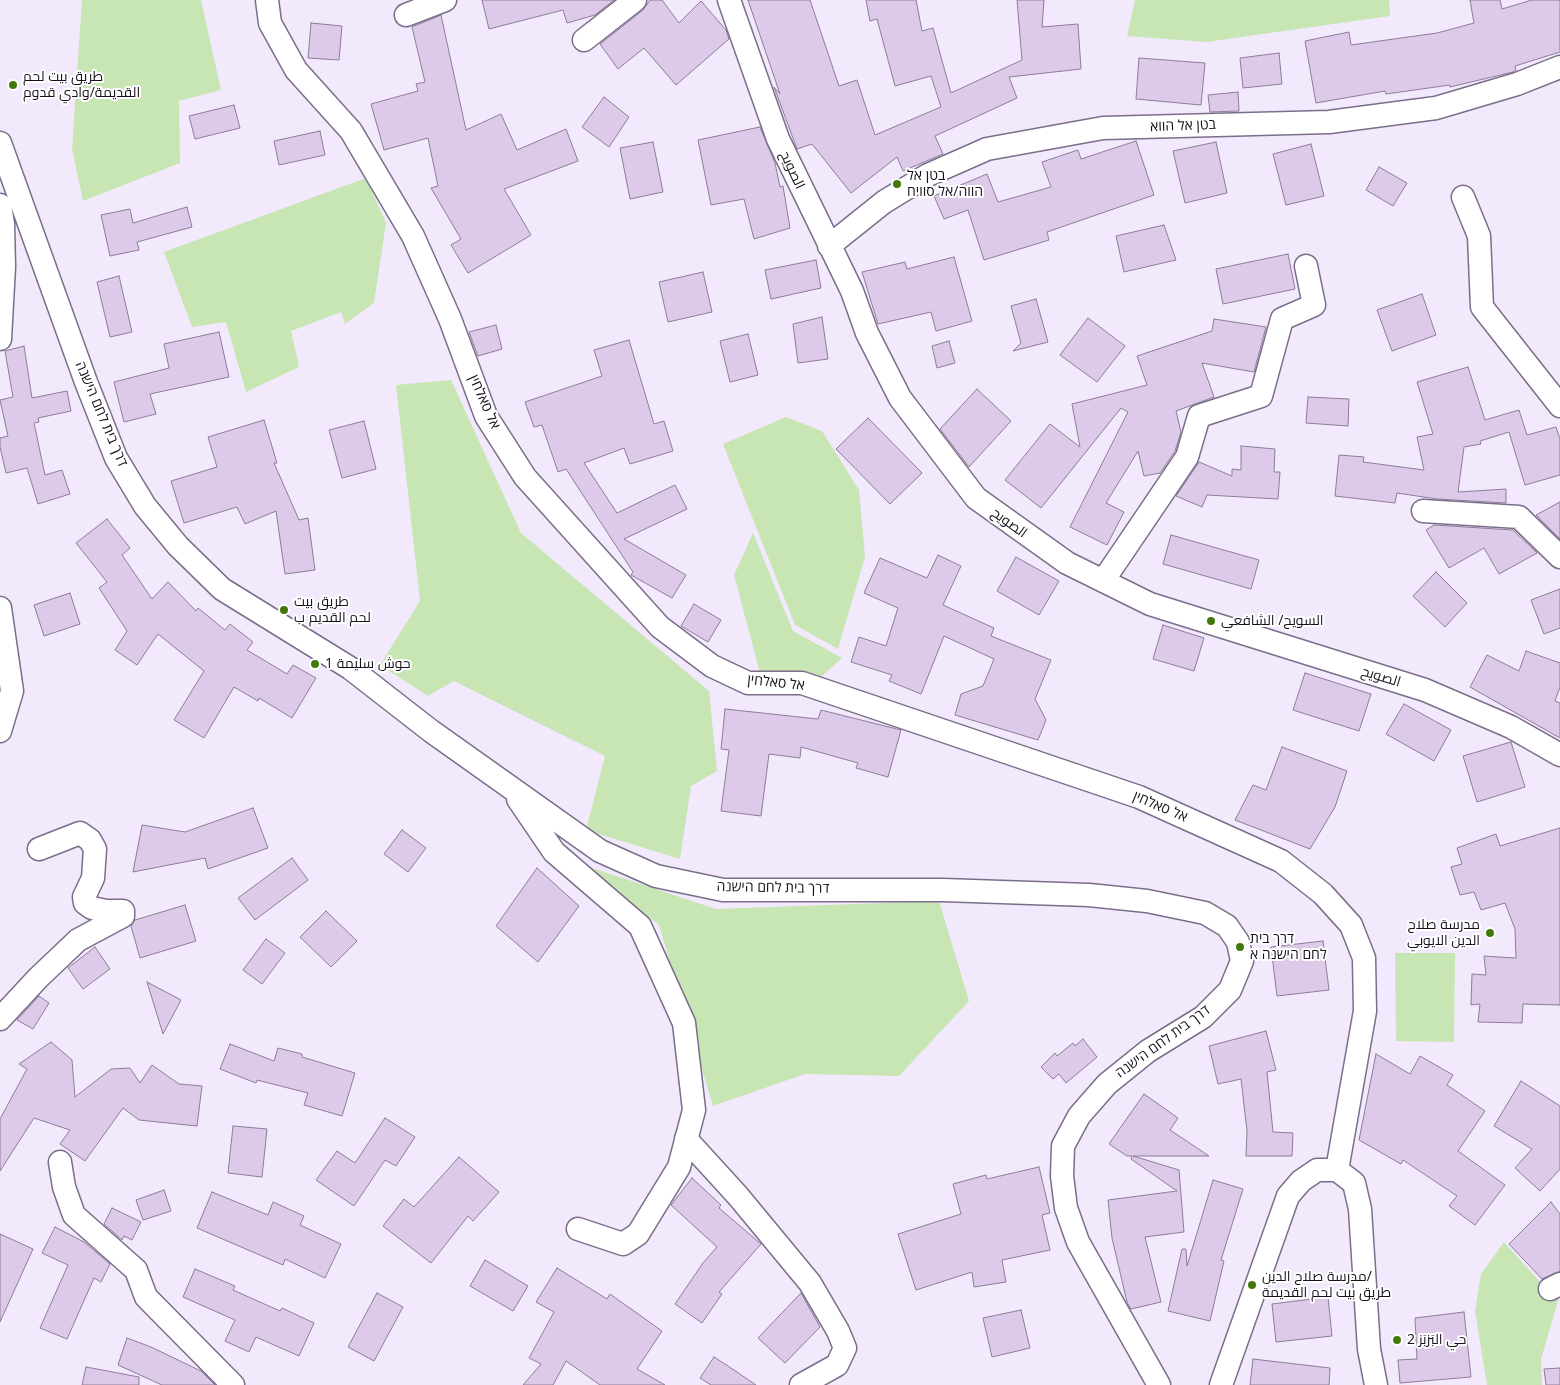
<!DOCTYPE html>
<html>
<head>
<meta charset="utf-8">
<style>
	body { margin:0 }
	canvas { display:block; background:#f2e9fc }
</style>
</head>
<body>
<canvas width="1560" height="1385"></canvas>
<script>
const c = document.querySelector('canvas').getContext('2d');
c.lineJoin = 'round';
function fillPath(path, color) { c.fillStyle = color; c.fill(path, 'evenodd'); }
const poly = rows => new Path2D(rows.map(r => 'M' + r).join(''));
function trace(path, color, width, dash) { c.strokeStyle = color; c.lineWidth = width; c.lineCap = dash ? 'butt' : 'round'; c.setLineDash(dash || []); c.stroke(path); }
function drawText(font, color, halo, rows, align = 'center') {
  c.font = font + ' "Open Sans",Cairo,Heebo,sans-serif'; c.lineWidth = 4; c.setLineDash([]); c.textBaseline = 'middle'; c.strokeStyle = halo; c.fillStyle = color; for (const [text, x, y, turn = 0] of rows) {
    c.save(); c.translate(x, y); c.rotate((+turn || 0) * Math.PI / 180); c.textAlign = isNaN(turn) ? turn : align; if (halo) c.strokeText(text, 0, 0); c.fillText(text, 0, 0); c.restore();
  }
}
fillPath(poly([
	[82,0,201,0,221,90,179,101,180,163,83,201,72,149],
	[1135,0,1389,0,1390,16,1206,42,1127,36],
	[366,178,386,223,374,303,345,324,341,312,291,331,299,367,246,392,226,322,192,327,164,252],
	[451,380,521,533,709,691,717,771,691,786,680,859,586,830,605,756,454,681,428,696,380,665,420,601,396,385],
	[786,417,822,431,859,490,865,557,838,649,795,625,723,444],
	[753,533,793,631,842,658,820,678,760,673,734,575],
	[580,864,716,909,939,901,969,1001,899,1076,805,1074,713,1106,659,925],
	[1395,953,1455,953,1454,1042,1396,1041],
	[1504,1242,1543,1285,1560,1294,1541,1359,1542,1385,1487,1385,1475,1311,1481,1274]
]), '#c8e5b4');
const building = poly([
	[482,0,614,0,595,15,567,23,563,10,489,29,482,0],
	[650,0,662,0,679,23,701,1,726,30,729,39,676,85,644,48,618,69,600,44,643,10,650,0],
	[748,0,810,0,839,86,857,80,875,135,941,107,931,76,895,86,877,19,870,21,866,0,916,0,922,31,933,28,951,93,1022,60,1017,0,1044,0,1042,27,1078,24,1081,69,1009,77,1017,98,935,136,943,154,903,171,897,157,851,193,812,144,797,149,774,87,780,94,748,0],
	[1470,0,1500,0,1502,9,1532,0,1560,0,1560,52,1515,66,1516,70,1513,72,1450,87,1450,85,1386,94,1385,91,1316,103,1305,41,1349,32,1351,45,1437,33,1474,23,1470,0],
	[441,15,466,130,501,114,517,150,566,129,578,161,504,189,531,235,468,273,451,245,461,239,431,188,438,186,428,138,384,150,371,104,418,91,416,84,425,82,412,27,441,15],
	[311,23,342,26,339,60,308,58,311,23],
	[1279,53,1282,84,1243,88,1240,58,1279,53],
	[1139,58,1205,63,1201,105,1136,99,1139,58],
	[1238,92,1239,111,1210,112,1208,95,1238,92],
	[604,97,629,117,609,147,582,127,604,97],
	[234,105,240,128,195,139,189,116,234,105],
	[760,127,775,163,780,187,783,186,790,228,754,239,744,199,711,205,698,140,760,127],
	[320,131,325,155,279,165,274,141,320,131],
	[1136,141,1154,195,1047,232,1049,240,984,260,968,210,944,219,934,196,987,174,998,202,1051,187,1042,162,1078,150,1081,159,1136,141],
	[653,142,663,192,630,199,620,148,653,142],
	[1216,142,1227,193,1185,203,1173,151,1216,142],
	[1311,144,1324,196,1286,205,1273,154,1311,144],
	[1379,167,1407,183,1393,206,1366,190,1379,167],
	[187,207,192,227,137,242,139,250,110,256,101,215,130,209,133,223,187,207],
	[1164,225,1176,260,1124,272,1116,236,1164,225],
	[1288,254,1295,289,1223,304,1216,269,1288,254],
	[954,257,972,321,936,331,931,312,878,324,862,272,905,262,907,269,954,257],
	[816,260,821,288,771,299,765,270,816,260],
	[703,272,712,312,668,322,659,282,703,272],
	[119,276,132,332,110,337,97,282,119,276],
	[1422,294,1436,335,1392,351,1377,310,1422,294],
	[1036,299,1048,342,1013,351,1021,343,1011,306,1036,299],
	[822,317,828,359,798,363,793,324,822,317],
	[1088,318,1125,346,1097,382,1060,355,1088,318],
	[1214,319,1266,327,1254,372,1202,363,1214,397,1176,411,1181,432,1175,451,1160,473,1144,476,1138,451,1106,503,1124,512,1107,545,1070,527,1128,412,1121,408,1041,508,1005,480,1050,424,1080,447,1072,404,1147,385,1137,356,1212,331,1214,319],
	[496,325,502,349,478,356,469,332,496,325],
	[219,332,229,377,150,394,156,414,124,422,114,382,169,368,164,344,219,332],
	[748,334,758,375,730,382,720,341,748,334],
	[629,340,654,424,664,421,673,451,630,464,624,448,584,463,617,513,675,485,687,509,624,539,686,575,672,598,631,575,633,572,566,469,558,472,542,425,534,427,525,402,602,376,594,350,629,340],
	[949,341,955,363,937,368,932,346,949,341],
	[24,346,32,398,67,391,71,411,38,418,39,422,34,423,45,475,62,470,70,494,38,504,27,468,6,473,0,447,0,438,8,436,0,400,13,397,5,351,24,346],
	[1468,367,1485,420,1519,410,1527,435,1556,427,1560,439,1560,475,1525,485,1509,432,1480,441,1481,444,1464,447,1458,492,1506,489,1506,503,1437,499,1397,493,1395,503,1335,496,1339,455,1364,457,1363,462,1424,470,1417,437,1433,434,1417,382,1468,367],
	[977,389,1011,421,969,467,940,429,977,389],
	[1308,397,1349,399,1348,426,1306,423,1308,397],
	[868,418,922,473,890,504,836,449,868,418],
	[264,420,277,463,274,463,299,520,308,518,315,570,285,574,276,511,245,524,237,507,184,523,171,481,217,467,208,437,264,420],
	[364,421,376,469,342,478,329,430,364,421],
	[1241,446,1275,449,1274,472,1280,472,1278,499,1207,495,1202,507,1176,496,1199,462,1232,476,1232,469,1241,470,1241,446],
	[1560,502,1560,539,1536,515,1560,502],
	[107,519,130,548,122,555,152,599,168,582,196,611,198,608,225,630,230,624,253,642,247,650,287,674,293,665,316,678,292,718,259,698,258,701,234,687,204,738,174,720,204,671,158,634,137,665,115,650,127,631,99,588,107,582,76,543,107,519],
	[1434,525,1513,530,1537,553,1499,574,1484,548,1449,568,1426,530,1434,525],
	[1171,535,1259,560,1251,589,1163,564,1171,535],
	[938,555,961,566,943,605,994,628,991,636,1051,660,1035,699,1046,720,1038,740,955,715,961,694,983,686,994,659,944,636,921,694,889,681,892,675,851,662,859,637,886,646,898,608,864,593,880,558,927,578,938,555],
	[1016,557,1059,581,1039,615,997,591,1016,557],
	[1436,572,1467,603,1445,627,1413,596,1436,572],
	[1560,589,1560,628,1544,634,1531,600,1560,589],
	[70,593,80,624,44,636,34,605,70,593],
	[694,604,721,620,708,642,681,626,694,604],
	[1163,625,1204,638,1194,671,1153,659,1163,625],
	[1526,651,1560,663,1560,687,1555,701,1560,703,1560,738,1470,687,1487,655,1519,671,1526,651],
	[1305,673,1371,694,1359,731,1293,710,1305,673],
	[1404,704,1451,730,1434,761,1386,734,1404,704],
	[725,709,818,719,821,710,901,730,888,777,856,768,858,763,801,747,800,758,769,754,761,816,721,811,729,750,721,749,725,709],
	[1511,742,1525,787,1477,802,1463,756,1511,742],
	[1282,747,1347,771,1335,807,1310,849,1235,820,1253,785,1266,790,1282,747],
	[253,808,268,848,208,869,205,858,133,872,142,825,185,832,253,808],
	[1560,828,1560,1005,1523,1004,1522,1023,1478,1022,1480,1004,1471,1005,1472,974,1486,975,1484,956,1516,958,1515,929,1505,903,1481,910,1474,892,1460,895,1451,867,1462,864,1457,848,1496,834,1500,846,1560,828],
	[402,830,426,848,408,872,384,854,402,830],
	[292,858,308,880,255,920,238,898,292,858],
	[537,868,579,906,538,962,496,926,537,868],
	[185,905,196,941,140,958,131,926,135,920,185,905],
	[326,911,357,941,331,967,300,937,326,911],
	[266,939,285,953,262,984,243,970,266,939],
	[1323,941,1329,990,1277,996,1271,947,1323,941],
	[95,947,110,969,83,989,68,968,95,947],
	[147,982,181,1000,163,1034,147,982],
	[39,996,49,1003,33,1029,17,1020,39,996],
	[1266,1031,1276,1070,1267,1072,1273,1132,1293,1133,1292,1156,1246,1156,1247,1131,1241,1079,1218,1084,1209,1046,1266,1031],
	[1083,1039,1097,1057,1066,1083,1059,1074,1053,1079,1041,1067,1055,1053,1057,1056,1073,1043,1075,1046,1083,1039],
	[51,1042,72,1060,75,1097,111,1069,130,1068,140,1083,152,1065,179,1084,202,1086,197,1126,139,1120,123,1108,85,1161,60,1144,70,1130,34,1118,0,1171,0,1119,27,1069,19,1064,51,1042],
	[230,1044,274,1061,278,1048,302,1054,302,1057,355,1073,342,1116,304,1105,308,1093,257,1080,256,1083,220,1069,230,1044],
	[1376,1054,1410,1074,1420,1056,1453,1075,1447,1085,1485,1111,1458,1151,1505,1185,1475,1225,1449,1206,1457,1196,1403,1160,1401,1164,1359,1140,1376,1054],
	[1521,1081,1560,1106,1560,1169,1540,1191,1515,1168,1532,1149,1494,1126,1521,1081],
	[1144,1094,1178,1118,1170,1130,1209,1156,1133,1156,1179,1170,1184,1232,1145,1237,1161,1302,1131,1309,1127,1302,1112,1238,1108,1200,1177,1191,1131,1159,1132,1156,1127,1156,1109,1144,1144,1094],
	[385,1118,415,1137,396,1166,385,1160,354,1206,316,1180,337,1151,355,1163,385,1118],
	[233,1126,267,1129,262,1177,228,1173,233,1126],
	[459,1157,499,1192,473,1221,468,1216,431,1263,383,1226,404,1199,414,1207,459,1157],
	[1039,1167,1050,1213,1042,1215,1050,1250,1002,1260,1006,1282,974,1287,972,1272,916,1290,898,1234,961,1214,953,1184,986,1175,987,1179,1039,1167],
	[692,1178,721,1205,719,1208,761,1244,719,1292,722,1294,702,1323,675,1304,703,1263,717,1247,671,1205,692,1178],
	[1213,1180,1243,1189,1221,1260,1224,1261,1210,1321,1168,1311,1182,1249,1186,1249,1187,1266,1213,1180],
	[164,1190,171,1211,143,1220,136,1200,164,1190],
	[212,1192,268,1215,273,1202,304,1216,300,1225,341,1244,325,1278,285,1259,283,1265,197,1228,212,1192],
	[1551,1202,1560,1214,1560,1271,1542,1279,1509,1244,1551,1202],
	[112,1208,141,1222,132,1240,124,1236,122,1240,104,1224,112,1208],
	[55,1227,84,1242,110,1264,101,1282,94,1278,67,1339,40,1328,68,1265,42,1253,55,1227],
	[0,1234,33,1249,0,1322,0,1234],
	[485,1260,528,1286,513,1311,470,1286,485,1260],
	[557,1268,607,1299,610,1294,662,1331,637,1369,665,1385,600,1385,566,1361,553,1385,523,1385,541,1364,529,1358,554,1312,536,1302,557,1268],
	[195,1269,235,1286,233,1290,280,1311,282,1308,314,1323,299,1356,256,1337,249,1352,225,1341,235,1320,183,1297,195,1269],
	[377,1293,403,1307,374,1361,348,1347,377,1293],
	[801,1293,820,1327,785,1363,758,1338,801,1293],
	[1328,1297,1332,1336,1276,1342,1272,1304,1328,1297],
	[1021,1310,1030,1348,992,1357,983,1318,1021,1310],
	[1464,1312,1471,1377,1400,1383,1398,1360,1417,1359,1415,1318,1464,1312],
	[127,1338,151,1347,201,1371,215,1385,162,1385,118,1365,127,1338],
	[714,1357,728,1366,756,1385,711,1385,700,1378,714,1357],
	[1253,1359,1330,1368,1329,1385,1250,1385,1253,1359],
	[86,1367,139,1377,139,1385,82,1385,86,1367],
	[1560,1368,1560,1385,1546,1385,1544,1369,1560,1368]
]);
fillPath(building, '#dccae8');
trace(building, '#8e7c98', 1);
const minor = poly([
	[267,0,270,23,296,70,351,131,413,236,450,319,486,416,525,477,660,627,712,666,748,683,802,683,1139,797,1281,861,1323,894,1351,925,1364,958,1365,1011,1337,1170],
	[729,0,778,139,852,291,867,333,900,398,976,498,1067,563,1150,604,1425,690,1511,727,1560,755],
	[406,15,445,0],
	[584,40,635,0],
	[0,143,86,382,116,458,145,506,178,546,222,589,350,668,431,731,600,851,656,876,723,890,943,890,1089,895,1147,901,1205,913,1227,926,1238,942,1242,961,1230,990,1203,1017,1148,1051,1107,1084,1079,1116,1063,1146,1062,1176,1066,1208,1078,1242,1159,1385],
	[1463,197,1479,236,1482,307,1560,406],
	[0,205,3,224,4,267,0,339],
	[829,246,884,202,928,175,987,149,1103,128,1329,122,1436,108,1517,84,1560,67],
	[1423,511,1519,517,1560,557],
	[1103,581,1187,457,1199,416,1261,396,1282,319,1314,305,1306,266],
	[0,608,12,691,0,731],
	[518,799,554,852,640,926,684,1023,694,1110,679,1167,638,1234,623,1244,578,1229],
	[0,1019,38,978,78,940,123,916,123,911,106,911,92,908,85,903,84,897,93,878,95,849,90,840,80,833,39,849],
	[686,1139,738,1196,810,1283,838,1331,845,1348,837,1365,801,1385],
	[60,1162,64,1187,74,1215,136,1270,146,1297,233,1385],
	[1550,1289,1560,1284],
	[1221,1385,1288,1196,1301,1181,1317,1170,1337,1170,1354,1183,1360,1209,1369,1349,1376,1385]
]);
trace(minor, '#7b6e8a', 25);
trace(minor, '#fff', 22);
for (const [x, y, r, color] of [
	[13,85,5,"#427808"],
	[897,184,5,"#427808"],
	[284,610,5,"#427808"],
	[1211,621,5,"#427808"],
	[315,664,5,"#427808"],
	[1490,933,5,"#427808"],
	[1240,947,5,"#427808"],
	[1252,1285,5,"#427808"],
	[1397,1340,5,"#427808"]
]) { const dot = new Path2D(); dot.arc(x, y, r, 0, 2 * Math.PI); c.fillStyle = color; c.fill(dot); trace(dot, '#fff', 2); }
drawText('14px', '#17111c', '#fff', [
	["طريق بيت لحم",23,77],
	["القديمة/وادي قدوم",23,93],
	["בטן אל",907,176],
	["הווה/אל סוויח",907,192],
	["طريق بيت",294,602],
	["لحم القديم ب",294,618],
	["السويح/ الشافعي",1221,621],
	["حوش سليمة 1",325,664],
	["مدرسة صلاح",1480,925,"right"],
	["الدين الايوبي",1480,941,"right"],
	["דרך בית",1250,939],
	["לחם הישנה א",1250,955],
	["مدرسة صلاح الدين/",1262,1277],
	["طريق بيت لحم القديمة",1262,1293],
	["حي البَزبَز 2",1407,1340]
], 'left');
drawText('14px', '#17111c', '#fff', [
	["בטן אל הווא",1183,126,-2],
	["الصويح",792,170,65],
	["אל סאלחין",484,402,66],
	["דרך בית לחם הישנה",101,414,67],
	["الصويح",1009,523,36],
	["الصويح",1381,677,17],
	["אל סאלחין",776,683,6],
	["אל סאלחין",1160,807,23],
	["דרך בית לחם הישנה",773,888,1],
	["דרך בית לחם הישנה",1163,1042,-36]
]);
</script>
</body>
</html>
